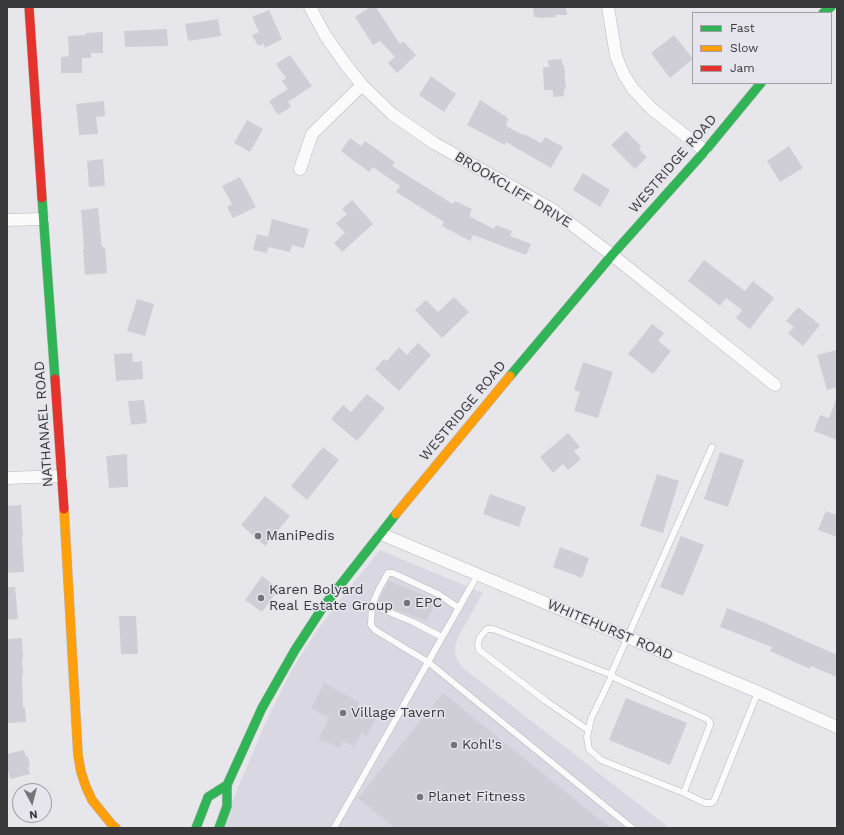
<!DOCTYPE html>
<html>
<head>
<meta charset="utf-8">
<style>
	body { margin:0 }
	#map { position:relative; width:844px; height:835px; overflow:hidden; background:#e7e7eb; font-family:"Work Sans",sans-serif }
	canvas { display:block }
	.frame { position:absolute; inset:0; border:8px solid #38383b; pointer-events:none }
	.legend { position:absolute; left:692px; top:12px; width:140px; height:72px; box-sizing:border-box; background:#e6e5ed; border:1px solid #a0a0a6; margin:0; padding:5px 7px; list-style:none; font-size:12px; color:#38383b }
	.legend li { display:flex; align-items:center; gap:8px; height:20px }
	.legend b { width:20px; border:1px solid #a0a0a6 }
	.north { position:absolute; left:12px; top:783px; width:40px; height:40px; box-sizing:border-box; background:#e6e5ed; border:1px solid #a0a0a6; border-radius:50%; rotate:173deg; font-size:11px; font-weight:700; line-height:16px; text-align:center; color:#38383b }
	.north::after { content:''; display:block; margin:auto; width:14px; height:18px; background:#757579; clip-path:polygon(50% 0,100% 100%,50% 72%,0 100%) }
</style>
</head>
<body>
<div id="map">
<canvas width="844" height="835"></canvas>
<div class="frame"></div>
<ul class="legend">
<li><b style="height:5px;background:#30b455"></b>Fast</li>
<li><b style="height:5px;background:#ff9f0a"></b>Slow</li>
<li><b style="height:5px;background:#e5322d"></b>Jam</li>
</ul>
<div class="north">N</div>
</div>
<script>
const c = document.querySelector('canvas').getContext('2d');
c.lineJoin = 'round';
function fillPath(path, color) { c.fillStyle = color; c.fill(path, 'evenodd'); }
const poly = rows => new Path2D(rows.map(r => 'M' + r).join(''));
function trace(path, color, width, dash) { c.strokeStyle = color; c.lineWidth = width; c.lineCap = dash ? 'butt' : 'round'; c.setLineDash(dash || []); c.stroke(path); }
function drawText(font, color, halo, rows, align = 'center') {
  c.font = font + ' "Work Sans",sans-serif'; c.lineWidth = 3; c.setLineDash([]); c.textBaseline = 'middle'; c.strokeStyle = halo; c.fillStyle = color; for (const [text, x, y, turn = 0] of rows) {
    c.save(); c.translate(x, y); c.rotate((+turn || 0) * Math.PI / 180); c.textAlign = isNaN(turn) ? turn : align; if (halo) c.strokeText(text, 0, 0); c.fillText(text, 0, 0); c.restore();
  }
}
fillPath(poly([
	[380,550,483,593,458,637,455,646,455,654,458,661,462,667,667,826,668,828,221,828,264,726,291,671,315,633,342,597]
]), '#d9d8e2');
fillPath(poly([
	[370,7,376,7,400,44,403,41,416,55,397,73,388,63,395,57,380,41,373,45,355,17],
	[533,7,566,7,567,15,555,15,556,17,539,18,539,17,534,17],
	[269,10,282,39,265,48,264,44,258,46,252,35,259,32,252,17],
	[218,19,221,36,188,41,185,24],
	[167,29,168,46,125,47,124,31],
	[103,32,103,53,91,53,91,58,82,58,82,73,61,73,61,57,69,56,68,36,86,35,86,33],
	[674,35,693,59,670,78,651,53],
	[290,55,312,86,288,102,291,107,278,115,269,101,288,89,282,81,286,78,276,64],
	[562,59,562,65,564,65,566,89,564,89,564,96,553,97,553,90,544,90,543,67,549,67,548,60],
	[431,76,456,94,444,112,419,95],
	[480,100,508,118,506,126,523,135,524,134,541,143,545,137,563,147,551,168,506,142,505,145,467,125],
	[104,101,105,116,96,117,98,134,79,135,76,104],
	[247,120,263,129,250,152,234,143],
	[626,131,641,146,639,149,647,157,635,169,611,145],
	[350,138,361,146,365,141,395,162,392,166,453,204,455,201,472,209,469,216,494,229,496,225,512,231,510,236,531,244,526,255,473,235,470,241,442,226,444,222,396,192,400,186,373,167,369,172,341,151],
	[789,146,803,168,780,182,767,161],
	[103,159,105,186,89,187,87,161],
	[583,173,610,190,600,207,573,190],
	[240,177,256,207,233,218,227,207,232,204,222,186],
	[352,200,373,224,342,252,334,243,345,233,336,223,347,214,342,209],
	[98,208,102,247,105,247,107,273,85,275,83,249,84,249,81,210],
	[272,219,309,229,304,248,292,245,290,252,268,247,267,253,253,250,257,234,268,237],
	[704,260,745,291,753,281,774,298,750,329,736,318,742,310,726,298,720,306,688,281],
	[454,297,469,312,442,338,415,310,426,300,438,312],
	[137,299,154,304,145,336,127,331],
	[798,307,820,325,803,346,788,333,794,327,786,321],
	[652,324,664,333,658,341,671,351,653,374,628,354],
	[418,343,431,355,399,391,375,369,384,359,387,361,399,347,407,355],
	[837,350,837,387,827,390,817,355],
	[132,353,133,362,142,361,143,379,116,381,114,354],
	[583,362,613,372,598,418,574,411,580,392,574,390],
	[367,394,385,408,357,441,331,419,343,405,351,412],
	[144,400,147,423,131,425,128,401],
	[836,400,837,401,837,440,814,431,820,415,829,418],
	[568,433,580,447,574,451,581,459,568,470,563,464,553,473,540,457],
	[323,447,339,460,307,500,291,486],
	[720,452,744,460,728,507,704,499],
	[127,454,128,487,109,488,106,456],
	[657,474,679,481,663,533,640,526],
	[490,494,526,507,519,527,483,514],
	[265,496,290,516,265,546,241,525],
	[21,505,23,536,22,536,24,572,7,573,7,506],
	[826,511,837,515,837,537,818,530],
	[681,536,704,545,683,596,660,587],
	[560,547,589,558,582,578,553,567],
	[262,576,279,589,262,612,245,600],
	[389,581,436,600,427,621,378,603,384,590],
	[7,587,15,587,18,619,7,620],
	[727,608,763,622,837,655,837,677,811,666,810,669,770,651,772,647,720,627],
	[119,616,136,616,138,654,121,654],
	[22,638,23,659,22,659,23,674,22,674,23,707,25,707,26,722,7,723,7,639],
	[324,683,359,702,358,706,360,707,360,710,376,718,367,736,362,733,354,747,343,741,340,748,319,739,329,717,311,709],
	[443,693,610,828,395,828,358,798],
	[626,698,687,723,670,765,609,740],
	[24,750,26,757,28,756,30,766,28,767,30,774,10,779,7,766,7,754]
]), '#cfced7');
const lane = poly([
	[712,447,612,672,612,675,615,678,707,719,710,722,710,725,684,792,684,793,705,803,711,803,714,801,758,692],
	[372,605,413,622,442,637],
	[459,608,438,594,393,573,388,573,379,589,372,605,371,625,375,630,428,662,632,828],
	[588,730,546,701,479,650,478,644,480,637,487,629,493,629,612,675,591,719,587,737,589,749,601,760,684,793],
	[334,828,478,574]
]);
const street = poly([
	[310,7,325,35,346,65,362,85,392,114,434,143,553,210,612,255,775,385],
	[608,7,616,56,624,75,633,89,653,110,705,151],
	[300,169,312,134,362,85],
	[7,220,43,219],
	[7,478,62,476],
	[381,534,758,692,837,727]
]);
const fast = poly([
	[823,13,831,7],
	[42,198,55,379],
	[510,376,612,255,705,151,761,83],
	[196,828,208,797,227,785],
	[219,828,227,806,227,785,262,708,295,650,323,607,396,514]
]);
const slow = poly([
	[64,509,78,755,81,772,86,787,92,800,113,826,116,828],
	[396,514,510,376]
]);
const jam = poly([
	[29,7,42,198],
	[55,379,64,509]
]);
trace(lane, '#b8b8bb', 7);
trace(street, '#b8b8bb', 13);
trace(fast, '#b8b8bb', 10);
trace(slow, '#b8b8bb', 10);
trace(jam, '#b8b8bb', 10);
trace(lane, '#fbfbfc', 6);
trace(street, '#fbfbfc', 12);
trace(fast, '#30b455', 9);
trace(slow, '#ff9f0a', 9);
trace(jam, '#e5322d', 9);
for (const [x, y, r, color] of [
	[258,536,4,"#757579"],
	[261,598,4,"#757579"],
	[407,603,4,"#757579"],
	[343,713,4,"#757579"],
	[454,745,4,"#757579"],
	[420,797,4,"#757579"]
]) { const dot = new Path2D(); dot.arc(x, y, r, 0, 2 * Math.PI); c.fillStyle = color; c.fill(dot); trace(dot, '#e6e5ed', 1.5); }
drawText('14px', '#38383b', '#e6e5ed', [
	["WESTRIDGE ROAD",673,164,-49],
	["BROOKCLIFF DRIVE",513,190,31],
	["WESTRIDGE ROAD",463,411,-50],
	["NATHANAEL ROAD",44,424,-94],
	["WHITEHURST ROAD",610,630,23]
]);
drawText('14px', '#38383b', '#e6e5ed', [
	["ManiPedis",266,536],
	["Karen Bolyard",269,590],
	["Real Estate Group",269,606],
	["EPC",415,603],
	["Village Tavern",351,713],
	["Kohl's",462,745],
	["Planet Fitness",428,797]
], 'left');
</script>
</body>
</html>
